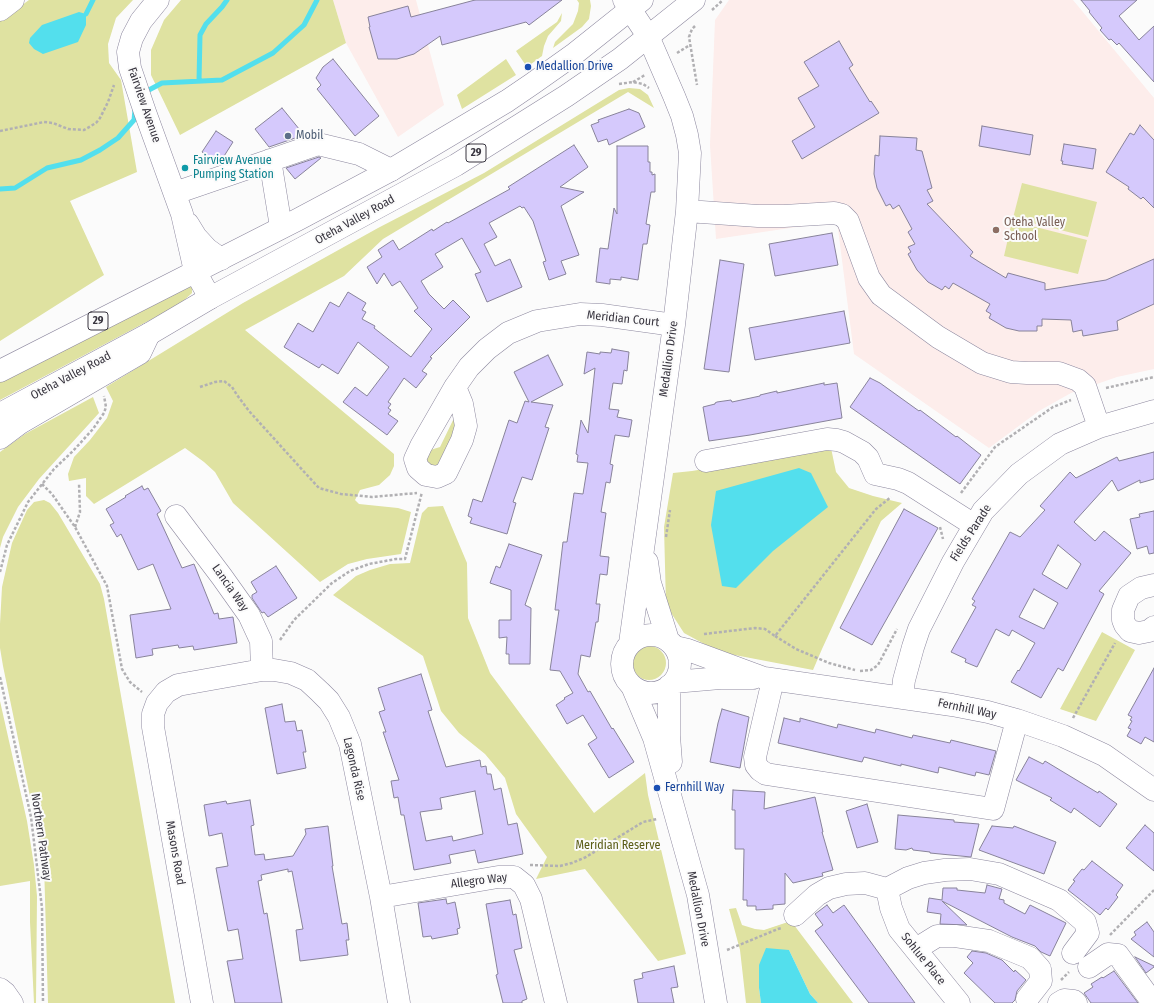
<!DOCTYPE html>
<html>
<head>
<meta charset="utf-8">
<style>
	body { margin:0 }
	canvas { display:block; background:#fbfbfb }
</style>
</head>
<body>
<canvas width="1154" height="1003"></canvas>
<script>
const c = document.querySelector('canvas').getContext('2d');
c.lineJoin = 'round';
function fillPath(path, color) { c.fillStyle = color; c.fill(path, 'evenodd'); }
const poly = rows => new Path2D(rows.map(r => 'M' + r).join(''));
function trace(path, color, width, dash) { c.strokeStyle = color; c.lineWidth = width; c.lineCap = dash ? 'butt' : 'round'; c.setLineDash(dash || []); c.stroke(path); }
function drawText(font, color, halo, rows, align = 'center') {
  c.font = font + ' "Fira Sans Condensed",sans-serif'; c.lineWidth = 4; c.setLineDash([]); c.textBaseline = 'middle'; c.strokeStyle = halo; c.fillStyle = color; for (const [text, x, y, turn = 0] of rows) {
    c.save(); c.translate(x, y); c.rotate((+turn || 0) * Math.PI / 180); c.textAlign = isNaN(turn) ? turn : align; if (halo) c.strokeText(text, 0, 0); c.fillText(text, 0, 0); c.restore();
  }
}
fillPath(poly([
	[333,0,416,0,444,105,398,137,346,43],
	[729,0,1073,0,1154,98,1154,369,1117,377,1071,393,1039,411,989,448,854,354,837,221,716,239,710,145,715,20]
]), '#fdedeb');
fillPath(poly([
	[29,0,133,0,116,18,108,44,109,63,121,80,137,172,70,201,104,275,0,341,0,21],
	[181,0,333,0,346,43,180,135,151,75,151,50,164,20],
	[577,0,590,0,591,6,589,19,582,27,553,48,555,42,573,24,578,11,579,3],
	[562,13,561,21,548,36,544,46,542,56,527,67,516,51,557,22],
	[506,59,516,75,462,109,457,95],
	[629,88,640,89,648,95,654,108,628,92,383,239,344,276,245,330,394,454,394,466,390,475,379,485,360,490,355,500,359,504,398,508,411,512,401,554,367,559,348,564,320,582,233,503,215,472,204,462,185,448,94,504,86,496,86,478,69,481,68,474,74,457,90,440,107,418,113,401,106,387,243,303,378,228,484,173,619,90],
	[1022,183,1097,202,1088,237,1013,218],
	[1012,221,1087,240,1078,274,1004,256],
	[192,285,192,293,180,304,0,400,0,381],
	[93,397,99,413,39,479,18,507,3,537,0,548,0,452,25,434],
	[453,403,458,405,461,431,445,463,441,467,437,467,429,464,427,461,426,453,427,451,440,447,456,414,444,418,449,407],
	[831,448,836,472,849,488,873,496,902,503,881,521,822,649,813,670,719,652,684,633,666,605,664,527,673,473,692,471],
	[44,500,50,503,58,513,100,584,104,599,175,1003,48,1003,44,864,3,666,0,648,0,624,2,587,12,543,27,510,34,502],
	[443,506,467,563,468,618,490,673,594,813,645,773,648,795,686,954,658,961,585,869,536,879,547,857,516,814,505,778,485,754,459,733,441,711,423,656,333,595,356,576,370,570,390,564,410,563,422,513,428,507],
	[1102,632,1135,650,1096,721,1060,709],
	'632 663a17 17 0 1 1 34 0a17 17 0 1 1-34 0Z',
	[0,701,27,821,34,865,37,896,36,1003,34,1003,30,922,30,881,0,886],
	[736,908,742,925,755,929,764,930,791,921,853,1003,818,1003,810,994,789,950,759,988,761,1003,746,1003,740,950,729,909]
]), '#dfe2a1');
fillPath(poly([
	[79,12,86,14,86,25,78,42,43,54,34,49,29,43,30,38,42,25],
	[799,468,811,473,828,507,773,551,736,588,722,586,711,525,716,491],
	[766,948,789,950,810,994,818,1003,761,1003,759,988,759,965]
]), '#53dfed');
trace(poly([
	[86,14,93,0],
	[199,81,200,35,206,24,222,7,227,0],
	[144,95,147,91,162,83,222,80,273,53,304,25,317,0],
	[0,189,15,188,47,168,81,160,100,150,118,138,134,120,135,110]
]), '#53dfed', 5);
const building = poly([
	[475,0,562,0,529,25,526,22,442,45,440,36,414,54,397,59,378,59,369,27,370,27,368,17,408,6,411,17,475,0],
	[1081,0,1137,0,1119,16,1139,40,1154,26,1154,82,1119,43,1117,45,1111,39,1109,40,1100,30,1102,28,1089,12,1090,11,1081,0],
	[839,41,853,65,849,68,870,102,871,101,879,113,802,159,792,141,815,127,798,98,819,86,804,62,839,41],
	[333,59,379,116,355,136,317,89,321,85,316,78,323,67,333,59],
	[282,108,304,135,269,147,255,129,282,108],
	[629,109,639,113,645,127,609,145,607,139,598,142,591,125,599,122,598,120,629,109],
	[1140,125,1154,140,1154,208,1143,197,1141,199,1128,189,1129,187,1106,172,1130,133,1134,135,1140,125],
	[982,126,1033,135,1030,155,979,146,982,126],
	[216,131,233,142,219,164,202,152,216,131],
	[880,136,917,138,916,150,922,151,932,188,927,190,933,201,927,204,973,252,970,256,981,263,1006,278,1008,273,1045,283,1045,290,1106,280,1154,259,1154,304,1117,321,1118,330,1083,336,1082,330,1073,332,1071,320,1042,319,1042,326,1037,326,1037,331,1019,331,1006,328,989,318,991,314,986,311,990,304,953,283,949,289,945,286,942,290,928,282,917,270,908,254,911,252,908,247,915,244,908,232,912,229,899,205,893,209,890,204,886,206,877,188,874,174,875,155,879,156,880,136],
	[1064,144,1096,149,1093,169,1062,164,1063,161,1061,161,1064,144],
	[574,145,588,167,560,187,584,192,561,206,579,255,561,261,566,274,549,280,543,262,546,261,533,221,524,207,522,208,520,206,489,223,497,237,484,244,495,266,510,259,522,287,487,302,475,274,481,272,462,238,435,254,443,267,421,281,429,294,444,309,453,300,470,317,430,357,432,358,422,371,427,374,416,388,404,378,388,402,391,404,388,408,391,410,388,414,398,421,387,435,343,402,355,387,367,396,389,367,358,342,338,374,322,364,319,368,284,347,298,323,313,332,330,302,339,307,348,292,366,303,362,310,366,312,362,319,375,326,374,328,411,357,432,329,414,311,418,308,400,281,392,286,384,273,377,284,367,267,382,257,378,250,393,240,399,250,432,229,433,231,447,222,448,223,510,189,508,187,574,145],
	[617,146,648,146,648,162,650,162,650,172,652,172,652,175,655,174,655,192,651,192,646,224,650,225,647,244,643,244,638,280,621,277,621,280,610,279,610,284,596,282,600,248,608,249,614,208,617,214,617,146],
	[319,157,321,158,295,179,286,168,319,157],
	[832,233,838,265,775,276,769,244,832,233],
	[720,260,744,264,729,372,704,369,720,260],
	[844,311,850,343,755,360,749,328,844,311],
	[612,349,629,352,627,371,624,370,622,384,613,383,609,409,619,410,617,417,632,420,629,437,615,435,610,464,613,465,610,483,606,482,601,512,606,513,600,556,609,557,607,575,600,574,596,604,600,604,598,622,596,622,590,657,581,655,578,674,588,692,590,691,612,729,613,728,634,762,609,778,588,744,597,738,583,715,567,724,556,705,565,699,564,698,573,693,560,671,550,670,559,610,555,610,563,542,567,542,574,493,583,494,588,463,577,462,578,455,576,454,581,420,588,433,595,368,584,374,587,352,600,354,600,352,611,353,612,349],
	[548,355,563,385,531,402,553,405,545,427,549,428,532,480,522,477,513,502,516,503,507,534,470,523,472,518,468,516,473,499,482,502,509,420,517,423,525,401,529,402,514,372,548,355],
	[870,378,880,383,919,411,920,410,956,437,957,436,981,455,960,484,850,407,870,378],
	[824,383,824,385,837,383,842,418,750,435,709,441,703,407,715,404,715,403,717,402,731,400,732,402,760,396,760,395,777,391,777,393,824,383],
	[1154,452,1154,479,1140,483,1140,480,1118,491,1112,480,1074,522,1095,541,1104,531,1131,553,1099,591,1104,594,1063,671,1058,668,1041,698,1011,682,1018,670,1019,671,1035,643,1012,630,1009,636,996,629,977,667,965,662,966,659,951,652,976,607,972,605,975,601,972,599,1010,532,1020,537,1045,510,1040,506,1070,472,1076,478,1117,457,1119,461,1154,452],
	[1058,545,1081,564,1067,589,1042,574,1058,545],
	[1034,589,1058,603,1044,629,1019,617,1034,589],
	[142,486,144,490,148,488,161,511,157,514,182,568,194,564,214,614,218,613,219,619,233,617,237,643,194,650,193,646,179,648,178,645,152,649,153,655,136,658,130,615,171,609,153,564,138,570,121,534,117,537,110,525,114,523,106,509,126,497,125,496,142,486],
	[904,509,938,528,872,645,840,628,904,509],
	[1154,511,1154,553,1149,554,1147,546,1137,549,1130,519,1140,517,1139,514,1154,511],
	[509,544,542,555,525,605,531,608,530,664,509,664,509,654,506,654,507,637,499,638,499,620,511,620,511,590,490,583,496,566,500,568,509,544],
	[276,566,297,598,268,617,264,612,262,613,252,598,252,595,257,592,251,582,276,566],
	[1154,668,1154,742,1145,737,1141,744,1127,736,1131,729,1128,728,1132,721,1130,720,1132,717,1128,715,1154,668],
	[421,674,432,710,428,711,446,767,480,760,481,767,486,766,487,774,491,774,494,790,501,788,508,825,517,823,523,854,478,863,475,850,449,855,451,863,414,870,404,815,401,815,398,797,394,798,391,781,399,780,383,732,386,732,379,712,385,710,378,688,421,674],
	[475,791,483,834,453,841,452,836,426,841,420,812,442,809,440,798,475,791],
	[282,704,285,722,295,721,297,731,302,730,306,752,303,752,306,768,277,774,265,708,282,704],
	[722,709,749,717,740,768,710,762,718,723,722,709],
	[784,718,800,722,800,718,837,728,838,724,875,733,876,729,912,738,913,735,950,743,951,740,996,751,989,775,976,772,975,776,939,767,938,773,901,764,901,766,864,757,862,762,778,743,784,718],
	[1029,757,1043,764,1045,761,1098,793,1099,791,1117,804,1100,827,1074,808,1071,813,1050,800,1052,798,1016,780,1029,757],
	[733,790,765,792,764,809,815,797,823,832,822,832,833,870,822,873,823,876,793,883,785,873,785,904,773,905,773,909,756,910,756,906,747,906,747,900,743,900,744,849,735,849,735,810,732,810,733,790],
	[250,800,254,825,251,826,255,855,264,854,265,860,293,856,306,834,305,829,328,826,333,866,332,866,342,924,347,923,349,940,346,940,348,955,300,961,296,930,303,929,292,871,288,872,288,869,261,875,262,880,258,881,264,914,267,913,282,1003,235,1003,227,961,243,959,238,929,228,931,216,868,228,866,222,833,209,836,204,805,226,801,227,804,250,800],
	[867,804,878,842,857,848,846,811,867,804],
	[898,815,954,820,954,822,979,824,971,857,930,853,930,852,913,850,912,848,906,850,895,849,898,815],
	[1145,825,1154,833,1154,871,1126,848,1145,825],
	[992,826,1013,828,1014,826,1056,842,1044,874,979,850,992,826],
	[1092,861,1123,885,1116,895,1118,897,1108,910,1106,908,1100,915,1068,890,1075,881,1073,880,1082,869,1084,870,1092,861],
	[987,885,1002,889,999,899,1004,900,1004,903,1025,914,1030,905,1066,923,1050,956,1041,952,1035,946,1012,937,942,901,967,925,940,924,941,914,927,912,929,898,942,900,943,888,957,888,957,890,985,893,987,885],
	[446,899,447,904,455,902,460,928,457,929,458,934,432,939,431,936,423,937,418,903,446,899],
	[510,900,513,915,516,914,522,948,514,950,527,999,522,1001,522,1003,503,1003,496,975,498,974,486,904,510,900],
	[827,905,833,913,844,905,915,1003,869,1003,815,931,823,925,815,914,827,905],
	[1147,922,1154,932,1154,957,1131,939,1136,935,1134,932,1147,922],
	[972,951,986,953,1002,960,1014,972,1015,970,1026,980,1017,991,1015,1000,1012,1003,995,1003,964,973,973,963,967,957,972,951],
	[1135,957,1154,966,1154,967,1146,973,1135,957],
	[674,966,678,987,671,988,674,1003,638,1003,634,980,643,978,642,973,674,966],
	[1114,971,1138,1003,1091,1003,1084,993,1093,987,1091,984,1102,977,1103,978,1114,971]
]);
fillPath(building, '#d5c9fc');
trace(building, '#88839a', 1);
const minor = poly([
	[158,0,141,21,132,38,128,52,130,68,145,112,182,214,195,271,210,298],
	[624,0,648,36,674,96,682,116,687,135,690,153,687,211,674,325,630,643],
	[0,10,13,0],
	[270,160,281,227],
	[175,193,318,144,359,154,391,170],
	[687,211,758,216,784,216,834,213,842,215,848,221,869,278,881,295,938,337,982,363,1011,372,1027,373,1059,373,1078,380,1085,386,1099,427],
	[188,224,196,237,207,249,221,259],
	[455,387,462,404,466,426,462,440,446,473,437,477,426,475,418,468,415,459,421,446,455,387,469,367,487,349,508,333,537,321,580,314,602,315,674,325],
	[706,461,827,439,837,440,844,442,862,452,868,458,875,474,898,479,908,483,974,525],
	[176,516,222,577,249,615,261,641,262,670],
	[647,562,650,583,668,640],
	[1154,585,1141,588,1129,596,1123,610,1123,620,1125,625,1130,631,1139,633,1149,631,1154,627],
	'622 664a29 29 0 1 1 58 0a29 29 0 1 1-58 0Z',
	[675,647,688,650,764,678,952,705,988,712,1017,720,1063,736,1104,755,1154,790],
	[773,680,755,757,756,765,760,770,766,774,993,809,1017,720],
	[674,682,720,678,753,678],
	[632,686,654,738,698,895,716,1003],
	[669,686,669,736,671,762],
	[902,697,904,680,913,647,919,629,953,562,983,511,1019,474,1060,444,1099,427,1154,411],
	[887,889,891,908,899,929,959,1003],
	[381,897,498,877,514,877,524,885,531,899,556,1003],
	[795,915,817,895,829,888,846,884,865,883,887,889,908,878,924,873,945,870,970,869,999,874,1059,900,1085,922,1088,933,1073,953],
	[916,949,937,936,955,936,989,941,1030,958,1040,969,1041,981,1027,999],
	[1089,967,1108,954,1118,955,1153,1003],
	[0,989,5,993,12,1003],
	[202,1003,153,727,153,714,157,703,166,692,178,685,262,670,274,670,291,673,307,680,320,692,329,701,339,717,350,744,381,897,399,1003],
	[1059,1003,1064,1000,1074,1001,1076,1003]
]);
const major = poly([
	[0,371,297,220,391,170,507,101,532,84,573,55,642,0],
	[0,414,149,334,210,298,456,165,566,96,620,59,694,0]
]);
const highway = poly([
	[0,438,20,423,140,353,149,334]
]);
trace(minor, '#8d889f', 23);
trace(major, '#8d889f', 23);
trace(highway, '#8d889f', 23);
trace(poly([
	[712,10,723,0],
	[695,26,692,29,689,37,697,85],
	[677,53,690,45],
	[633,82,645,75],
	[619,84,633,82,643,84,649,88],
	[0,131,44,122,53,123,68,129,84,130,96,123,100,118,108,102,114,85],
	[200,387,215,382,224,381,232,387,237,395,249,411,307,475,319,488,341,494,372,497,417,493],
	[1106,388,1154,377],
	[42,484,52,494,75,527,107,586,122,669,130,682,142,692],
	[961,493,995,447,1053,407,1071,400],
	[75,527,80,512,79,483],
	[940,527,943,539],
	[666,537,670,510],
	[0,572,7,545,28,502,54,469,73,451,93,429,104,413,106,407,104,396],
	[704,634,755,628,765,629,775,636,876,509,891,497],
	[775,636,796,649,829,663,855,670],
	[280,640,294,620,332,583,350,571,369,564,396,559,405,559,422,492],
	[860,671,871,670,878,665,897,629],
	[0,677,31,817,42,908,43,1003],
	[1073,718,1115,643],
	[530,865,560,866,572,863,586,857,643,822,657,819],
	[1110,935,1154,890],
	[727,950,778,929,782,928],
	[1061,980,1069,972]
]), '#b1b0b3', 2.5, [3, 2]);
trace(minor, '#fff', 22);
trace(major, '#fff', 22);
trace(highway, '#fff', 22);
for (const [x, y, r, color] of [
	[528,67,4,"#1a4fb4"],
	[288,136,4,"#5c6f8a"],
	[185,168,4,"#0f9aa8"],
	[996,230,4,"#8d6e63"],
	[657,788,4,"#1a4fb4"]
]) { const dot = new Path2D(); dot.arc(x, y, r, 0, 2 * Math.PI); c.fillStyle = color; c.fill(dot); trace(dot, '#fbfbfb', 1.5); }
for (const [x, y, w] of [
	[476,153,20],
	[98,321,20]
]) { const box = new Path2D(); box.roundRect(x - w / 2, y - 9, w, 18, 3); c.fillStyle = '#fbfbfb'; c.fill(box); trace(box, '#38353f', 1); }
drawText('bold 11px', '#38353f', null, [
	["29",476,153],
	["29",98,321]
]);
drawText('12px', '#164399', '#fbfbfb', [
	["Medallion Drive",536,67],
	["Fernhill Way",665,788]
], 'left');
drawText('12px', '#38353f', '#fbfbfb', [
	["Fairview Avenue",144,105,71],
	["Oteha Valley Road",355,220,-29],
	["Meridian Court",623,319,6],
	["Medallion Drive",669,359,-82],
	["Oteha Valley Road",71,376,-28],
	["Fields Parade",971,533,-57],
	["Lancia Way",230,588,55],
	["Fernhill Way",967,709,12],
	["Lagonda Rise",354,769,77],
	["Northern Pathway",41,837,82],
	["Masons Road",175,853,80],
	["Allegro Way",479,881,-7],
	["Medallion Drive",698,909,79],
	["Sohlue Place",923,959,51]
]);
drawText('12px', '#4e5e75', '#fbfbfb', [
	["Mobil",296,136]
], 'left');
drawText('12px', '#0d838f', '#fbfbfb', [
	["Fairview Avenue",193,161],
	["Pumping Station",193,175]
], 'left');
drawText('12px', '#785e54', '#fbfbfb', [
	["Oteha Valley",1004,223],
	["School",1004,237]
], 'left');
drawText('12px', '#5a5c15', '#fbfbfb', [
	["Meridian Reserve",618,846]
]);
</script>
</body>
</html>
